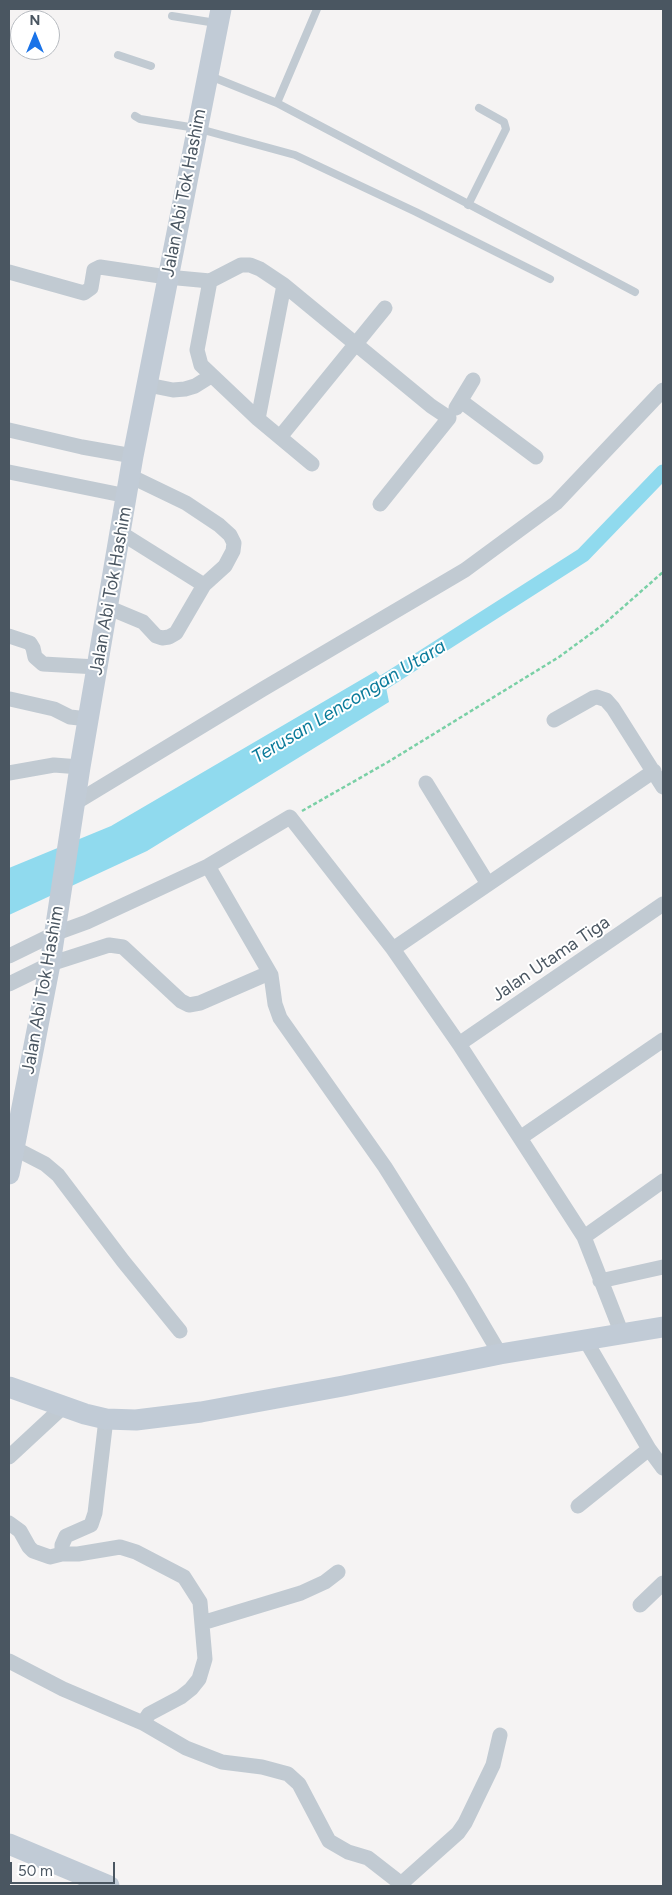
<!DOCTYPE html>
<html>
<head>
<meta charset="utf-8">
<style>
	body { margin:0 }
	#map { position:relative; width:672px; height:1895px; overflow:hidden; background:#f5f3f3; font-family:Figtree,sans-serif }
	canvas { display:block }
	.frame { position:absolute; inset:0; border:10px solid #4a5661; pointer-events:none }
	.north { position:absolute; left:10px; top:10px; width:50px; height:50px; box-sizing:border-box; background:#fff; border:1px solid #b7bbc0; border-radius:50%; rotate:0deg; font-size:14px; font-weight:700; line-height:20px; text-align:center; color:#4a5661 }
	.north::after { content:''; display:block; margin:auto; width:18px; height:22px; background:#1a73e8; clip-path:polygon(50% 0,100% 100%,50% 72%,0 100%) }
	.scale { position:absolute; left:10px; top:1862px; width:105px; height:22px; box-sizing:border-box; border:2px solid #4a5661; border-top:0; padding-left:6px; font-size:15px; line-height:18px; white-space:nowrap; color:#4a5661; -webkit-text-stroke:4px #fff; paint-order:stroke }
</style>
</head>
<body>
<div id="map">
<canvas width="672" height="1895"></canvas>
<div class="frame"></div>
<div class="north">N</div>
<div class="scale">50 m</div>
</div>
<script>
const c = document.querySelector('canvas').getContext('2d');
c.lineJoin = 'round';
function fillPath(path, color) { c.fillStyle = color; c.fill(path, 'evenodd'); }
const poly = rows => new Path2D(rows.map(r => 'M' + r).join(''));
function trace(path, color, width, dash) { c.strokeStyle = color; c.lineWidth = width; c.lineCap = dash ? 'butt' : 'round'; c.setLineDash(dash || []); c.stroke(path); }
function drawText(font, color, halo, rows, align = 'center') {
  c.font = font + ' Figtree,sans-serif'; c.lineWidth = 4; c.setLineDash([]); c.textBaseline = 'middle'; c.strokeStyle = halo; c.fillStyle = color; for (const [text, x, y, turn = 0] of rows) {
    c.save(); c.translate(x, y); c.rotate((+turn || 0) * Math.PI / 180); c.textAlign = isNaN(turn) ? turn : align; if (halo) c.strokeText(text, 0, 0); c.fillText(text, 0, 0); c.restore();
  }
}
fillPath(poly([
	[376,671,385,682,389,702,147,851,9,915,9,868,111,826]
]), '#90daee');
trace(poly([
	[367,693,583,555,663,472]
]), '#90daee', 15);
trace(poly([
	[302,811,388,762,559,657,604,624,663,572]
]), '#7ad0a6', 2.5, [4, 2.5]);
trace(poly([
	[172,16,216,23],
	[118,55,151,66],
	[210,76,277,103,635,292],
	[277,103,317,9],
	[135,116,140,119,196,128,295,155,416,212,550,279],
	[468,205,506,129,504,122,479,108]
]), '#c1cad2', 8);
trace(poly([
	[9,272,84,293,91,288,94,270,100,267,167,277,210,281,241,265,250,265,260,269,284,285,431,406,449,418,380,504],
	[210,281,197,350,201,365,258,419,312,464],
	[148,385,173,390,185,389,195,386,211,376],
	[461,401,536,457],
	[456,408,473,380],
	[258,419,284,285],
	[9,430,82,447,133,456],
	[280,437,385,308],
	[9,472,127,496],
	[121,533,204,585],
	[107,607,143,622,156,636,162,638,169,637,176,633,204,585,225,566,233,551,234,543,230,535,219,525,186,503,130,476],
	[9,636,30,643,33,648,35,657,43,664,97,667],
	[10,699,54,709,70,717,88,719],
	[554,720,593,698,597,697,606,700,613,708,663,787],
	[9,773,54,765,80,767],
	[426,783,488,884],
	[75,803,263,689,465,570,556,503,663,390],
	[208,866,271,975,275,1004,280,1018,385,1167,461,1288,500,1354],
	[393,949,654,771],
	[9,956,54,934,87,922,208,866,290,817,393,949,459,1044,520,1138,584,1237,622,1334],
	[9,984,50,964,109,945,123,947,181,1001,189,1005,200,1003,269,973],
	[459,1044,663,904],
	[520,1138,663,1040],
	[14,1148,45,1164,58,1175,123,1261,180,1331],
	[584,1237,663,1181],
	[600,1281,663,1267],
	[586,1341,649,1449,663,1468],
	[9,1457,64,1406],
	[578,1506,649,1449],
	[9,1523,20,1531,29,1547,33,1551,50,1557,62,1554,62,1545,66,1536,91,1525,95,1513,106,1419],
	[62,1554,78,1554,120,1547,136,1552,184,1577,200,1602,205,1659,199,1679,191,1689,181,1697,149,1714,143,1723],
	[640,1605,663,1583],
	[202,1623,301,1593,325,1582,338,1572],
	[9,1661,63,1689,143,1723,186,1748,222,1762,262,1767,288,1774,299,1784,329,1841,348,1852,368,1858,404,1886],
	[401,1886,402,1883,458,1833,465,1823,493,1765,500,1735]
]), '#c1cad2', 15);
trace(poly([
	[9,1174,50,964,80,767,133,456,221,9],
	[9,1387,85,1414,106,1419,136,1420,201,1412,343,1386,500,1354,663,1327],
	[9,1844,109,1886]
]), '#c1cbd6', 21);
drawText('18px', '#4a5661', '#fff', [
	["Jalan Abi Tok Hashim",184,193,-79],
	["Jalan Abi Tok Hashim",111,591,-80],
	["Jalan Utama Tiga",551,959,-34],
	["Jalan Abi Tok Hashim",43,990,-80]
]);
drawText('italic 19px', '#0c7c9b', '#fff', [
	["Terusan Lencongan Utara",349,702,-31]
]);
</script>
</body>
</html>
